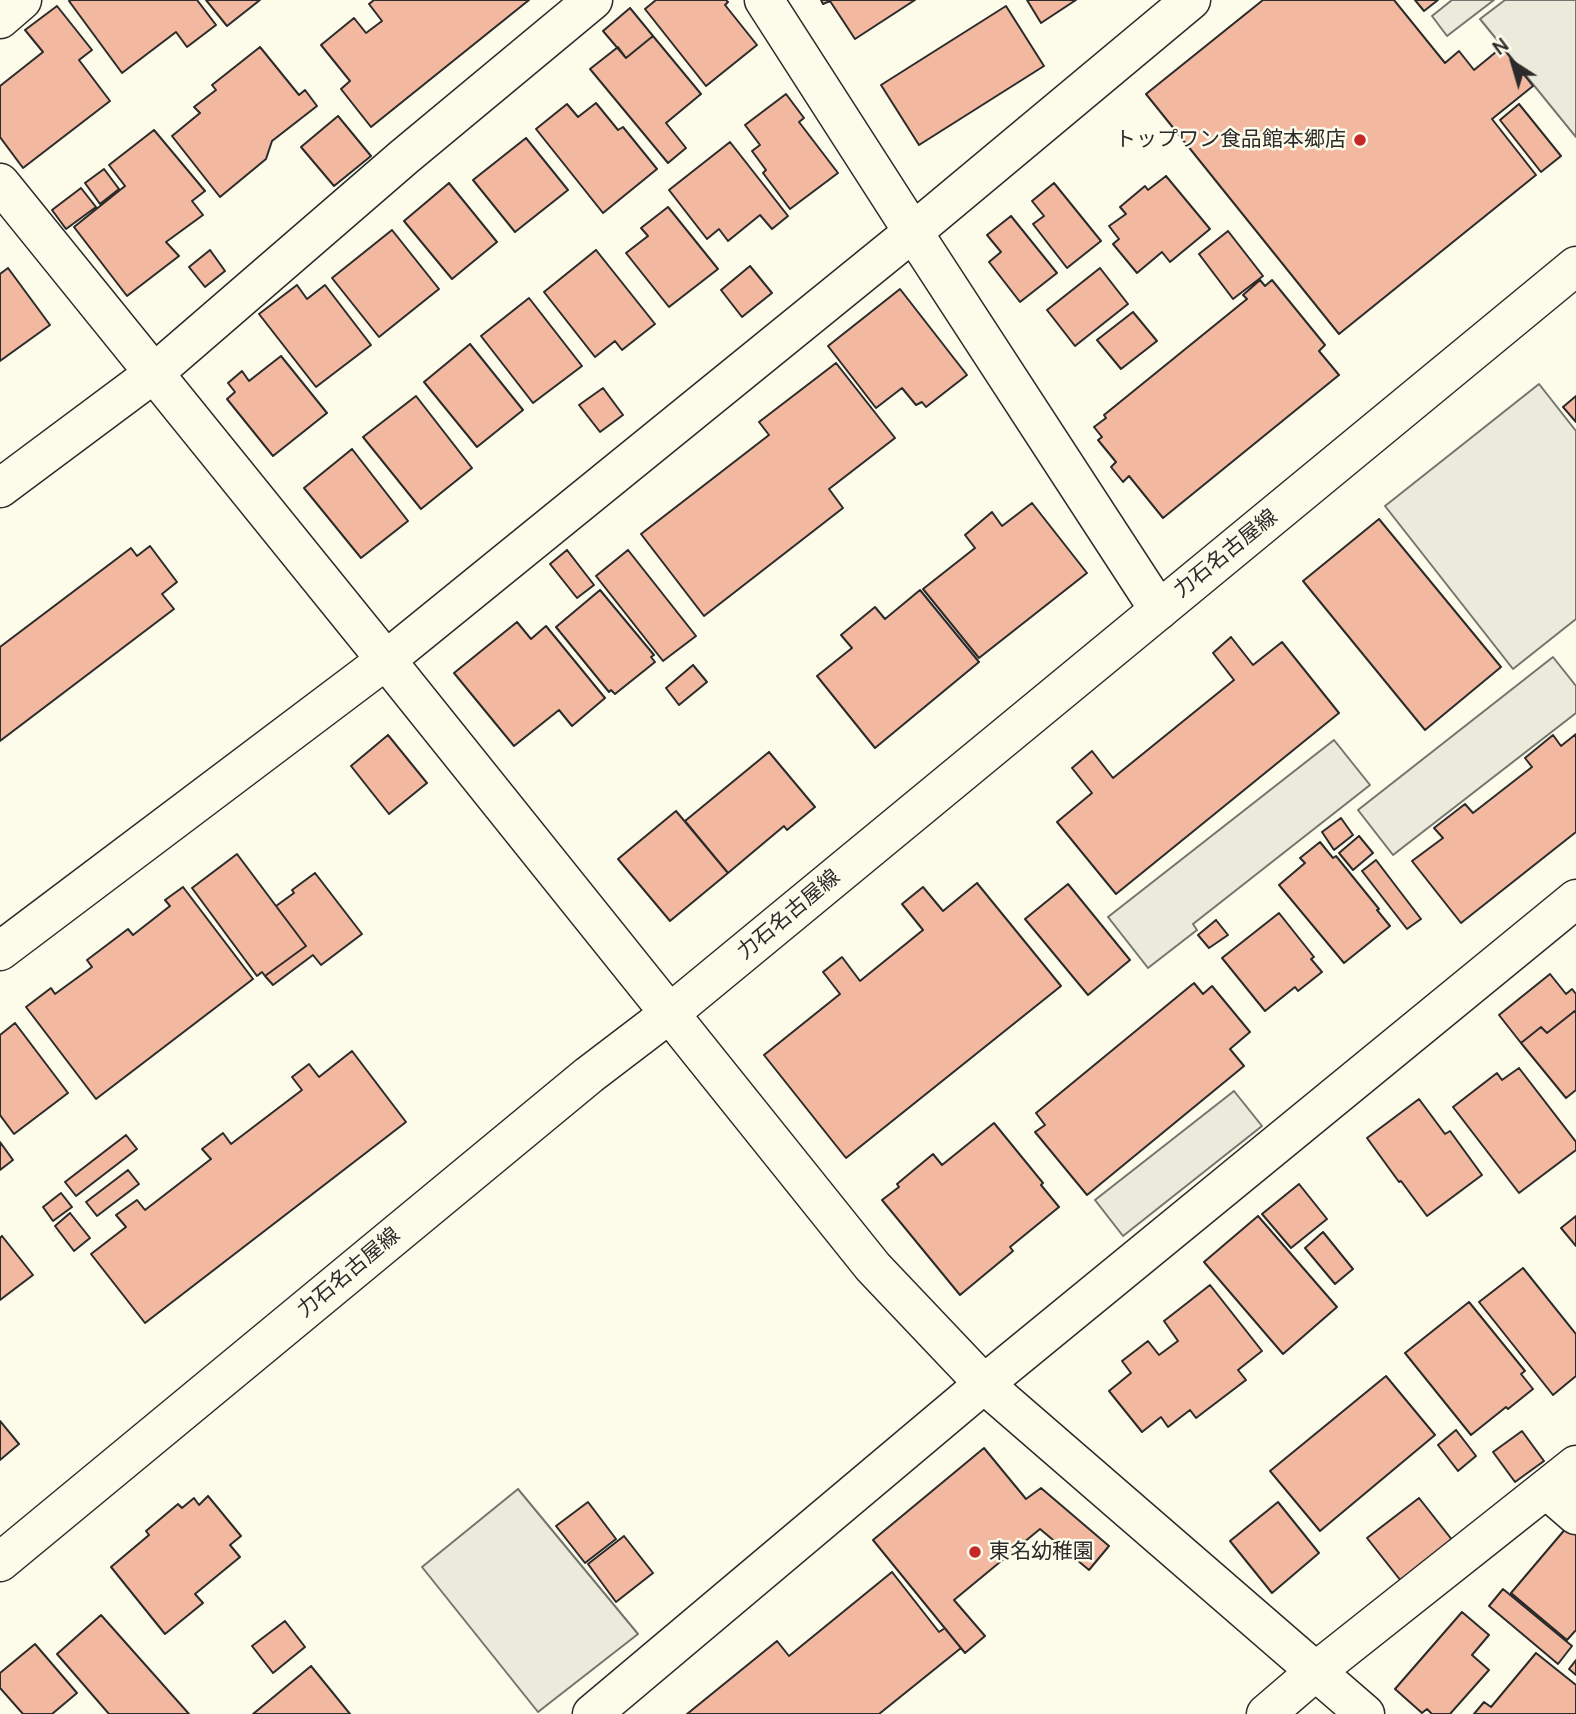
<!DOCTYPE html>
<html>
<head>
<meta charset="utf-8">
<style>
	body { margin:0 }
	#map { position:relative; width:1576px; height:1714px; overflow:hidden; background:#fdfbea; font-family:Manrope,sans-serif }
	canvas { display:block }
	.north { position:absolute; left:1478px; top:28px; width:70px; height:70px; -webkit-text-stroke:5px #fdfbea; paint-order:stroke; rotate:323deg; font-size:19px; font-weight:700; line-height:28px; text-align:center; color:#2b2b2b }
	.north::after { content:''; display:block; margin:auto; width:24px; height:32px; background:#2b2b2b; clip-path:polygon(50% 0,100% 100%,50% 72%,0 100%) }
</style>
</head>
<body>
<div id="map">
<canvas width="1576" height="1714"></canvas>
<div class="north">N</div>
</div>
<script>
const c = document.querySelector('canvas').getContext('2d');
c.lineJoin = 'round';
function fillPath(path, color) { c.fillStyle = color; c.fill(path, 'evenodd'); }
const poly = rows => new Path2D(rows.map(r => 'M' + r).join(''));
function trace(path, color, width, dash) { c.strokeStyle = color; c.lineWidth = width; c.lineCap = dash ? 'butt' : 'round'; c.setLineDash(dash || []); c.stroke(path); }
function drawText(font, color, halo, rows, align = 'center') {
  c.font = font + ' Manrope,"Noto Sans JP",sans-serif'; c.lineWidth = 5; c.setLineDash([]); c.textBaseline = 'middle'; c.strokeStyle = halo; c.fillStyle = color; for (const [text, x, y, turn = 0] of rows) {
    c.save(); c.translate(x, y); c.rotate((+turn || 0) * Math.PI / 180); c.textAlign = isNaN(turn) ? turn : align; if (halo) c.strokeText(text, 0, 0); c.fillText(text, 0, 0); c.restore();
  }
}
const green = poly([
	[1452,0,1494,0,1447,36,1432,16,1452,0]
]);
fillPath(green, '#ecebdb');
trace(green, '#74746e', 2);
const parking = poly([
	[1505,0,1576,0,1576,137,1480,19,1505,0],
	[1539,384,1576,431,1576,619,1513,669,1385,506,1539,384],
	[1553,657,1576,686,1576,713,1393,855,1358,810,1553,657],
	[1334,740,1370,785,1193,924,1197,930,1148,968,1108,917,1334,740],
	[1234,1091,1262,1126,1123,1236,1095,1200,1234,1091],
	[518,1489,638,1634,538,1712,422,1567,518,1489]
]);
fillPath(parking, '#eceadb');
trace(parking, '#74746e', 2);
const building = poly([
	[71,0,197,0,216,25,187,47,176,32,122,73,69,1,71,0],
	[206,0,260,0,227,26,206,0],
	[374,0,529,0,371,127,341,89,350,81,321,45,354,18,366,33,382,21,369,4,374,0],
	[656,0,726,0,728,2,725,5,757,45,706,86,645,9,656,0],
	[821,0,915,0,855,39,830,1,823,4,821,0],
	[1027,0,1076,0,1041,23,1027,0],
	[1263,0,1394,0,1445,63,1459,51,1474,70,1502,47,1533,86,1492,119,1536,175,1339,334,1146,94,1263,0],
	[1415,0,1438,0,1424,11,1415,0],
	[57,6,92,50,79,60,110,101,23,168,0,137,0,86,43,52,25,30,57,6],
	[1006,6,1044,66,919,145,881,85,1006,6],
	[630,8,653,36,626,58,603,31,630,8],
	[653,36,701,94,666,123,686,148,668,163,590,69,618,47,626,58,653,36],
	[260,47,299,95,305,90,317,106,272,141,266,159,220,197,172,136,200,113,194,107,216,90,212,85,260,47],
	[786,94,804,118,799,122,838,173,790,209,763,173,766,170,752,151,760,145,745,125,786,94],
	[596,103,618,130,623,127,657,169,603,213,536,129,567,104,578,117,596,103],
	[1519,104,1561,156,1541,172,1500,120,1519,104],
	[338,116,371,156,334,186,301,147,338,116],
	[154,130,205,191,192,201,203,215,166,242,179,256,127,296,74,227,125,186,109,165,154,130],
	[526,138,568,190,515,232,473,180,526,138],
	[730,142,788,216,772,229,760,215,728,241,719,229,707,239,669,190,730,142],
	[104,169,119,189,100,204,85,183,104,169],
	[1166,176,1210,229,1170,262,1162,252,1137,273,1113,244,1119,239,1109,226,1126,214,1120,207,1145,186,1148,190,1166,176],
	[449,183,497,242,452,279,404,221,449,183],
	[1054,183,1101,241,1067,268,1033,224,1044,216,1032,201,1054,183],
	[81,188,96,207,66,229,52,210,81,188],
	[668,207,718,269,669,307,626,253,648,236,641,228,668,207],
	[1011,216,1057,273,1020,302,989,262,1001,252,987,235,1011,216],
	[392,230,439,289,379,337,332,278,392,230],
	[1228,231,1263,276,1233,299,1199,254,1228,231],
	[210,250,225,271,205,287,189,267,210,250],
	[596,250,655,324,622,350,615,341,595,357,544,292,596,250],
	[750,266,772,293,742,317,721,290,750,266],
	[8,268,50,325,0,361,0,274,8,268],
	[1100,268,1128,304,1075,346,1047,310,1100,268],
	[1260,280,1265,286,1272,280,1325,345,1319,351,1339,375,1163,518,1129,476,1123,482,1111,467,1116,462,1098,440,1102,437,1094,427,1106,418,1104,415,1247,299,1243,295,1260,280],
	[297,285,307,299,325,285,371,345,316,387,259,314,297,285],
	[900,289,967,375,926,407,922,402,916,405,902,388,876,408,828,346,900,289],
	[529,298,582,366,533,403,481,336,529,298],
	[1133,312,1157,341,1121,369,1097,340,1133,312],
	[470,344,523,410,477,447,424,382,470,344],
	[281,356,327,413,273,456,227,399,235,392,228,383,242,371,249,381,281,356],
	[836,363,895,438,829,489,843,508,704,616,641,534,769,435,759,422,836,363],
	[603,388,623,415,600,432,579,405,603,388],
	[416,396,472,468,421,509,363,437,416,396],
	[1576,396,1576,422,1563,407,1576,396],
	[352,449,408,521,361,558,304,488,352,449],
	[1032,503,1087,573,979,658,923,589,975,548,965,535,992,512,1002,526,1032,503],
	[1379,519,1501,667,1425,730,1303,581,1379,519],
	[150,546,177,582,162,594,174,609,0,741,0,647,131,548,137,556,150,546],
	[567,550,594,585,577,598,550,564,567,550],
	[628,550,696,636,663,661,596,576,628,550],
	[600,590,654,655,651,657,655,662,615,694,611,690,609,692,556,627,600,590],
	[920,590,979,662,875,748,817,676,852,648,841,635,875,607,885,619,920,590],
	[517,622,531,639,546,626,605,698,572,726,559,710,514,746,454,673,517,622],
	[1231,637,1253,665,1282,642,1339,713,1116,894,1057,822,1092,793,1072,768,1092,751,1113,778,1234,680,1213,653,1231,637],
	[693,665,707,682,679,705,666,688,693,665],
	[1576,734,1576,832,1461,923,1412,861,1443,838,1434,828,1465,804,1473,813,1532,767,1525,758,1553,735,1561,746,1576,734],
	[388,735,427,783,389,814,351,766,388,735],
	[769,752,815,807,787,830,784,826,728,873,685,821,769,752],
	[676,811,728,873,670,921,618,859,676,811],
	[1341,818,1353,835,1334,850,1322,832,1341,818],
	[1359,836,1373,853,1353,870,1339,853,1359,836],
	[1320,842,1333,858,1336,856,1379,909,1377,910,1390,926,1344,963,1279,885,1305,863,1300,858,1320,842],
	[237,854,306,946,265,976,262,972,257,976,192,888,237,854],
	[1376,860,1421,919,1407,929,1362,871,1376,860],
	[315,873,362,934,321,965,313,955,273,985,265,976,306,946,276,906,294,893,292,890,315,873],
	[977,883,1061,986,846,1158,764,1055,840,994,823,972,842,957,860,981,923,930,902,904,923,887,943,911,977,883],
	[1068,884,1130,960,1088,995,1025,919,1068,884],
	[183,887,253,979,96,1099,26,1007,51,988,55,994,92,967,87,960,128,929,133,935,170,906,165,900,183,887],
	[1279,913,1314,957,1311,959,1322,972,1298,991,1295,987,1265,1011,1222,958,1279,913],
	[1216,920,1228,935,1209,948,1198,935,1216,920],
	[1550,974,1566,994,1572,989,1576,994,1576,1010,1547,1033,1541,1027,1521,1043,1499,1015,1550,974],
	[1194,983,1203,994,1212,986,1250,1032,1230,1049,1244,1066,1087,1195,1035,1132,1045,1125,1036,1113,1194,983],
	[1576,1010,1576,1090,1566,1098,1521,1043,1541,1027,1547,1033,1576,1010],
	[15,1023,68,1093,14,1134,0,1115,0,1035,15,1023],
	[352,1051,406,1122,145,1323,91,1254,126,1227,116,1215,137,1200,145,1210,211,1159,202,1149,223,1133,231,1144,302,1090,292,1077,309,1064,319,1077,352,1051],
	[1519,1068,1576,1142,1576,1150,1519,1193,1453,1107,1497,1073,1502,1080,1519,1068],
	[1419,1099,1445,1134,1450,1131,1482,1175,1427,1216,1401,1181,1399,1182,1367,1138,1419,1099],
	[994,1123,1043,1183,1041,1185,1059,1207,1010,1247,1013,1251,960,1295,882,1200,899,1187,897,1184,933,1154,942,1165,994,1123],
	[126,1135,137,1149,76,1196,65,1182,126,1135],
	[0,1142,13,1160,0,1170,0,1142],
	[128,1170,139,1184,97,1216,86,1202,128,1170],
	[1299,1184,1327,1219,1291,1248,1262,1214,1299,1184],
	[61,1193,72,1207,53,1221,43,1207,61,1193],
	[70,1213,90,1238,74,1251,55,1226,70,1213],
	[1258,1216,1337,1307,1283,1354,1204,1262,1258,1216],
	[1576,1216,1576,1246,1561,1228,1576,1216],
	[1323,1232,1353,1269,1335,1284,1305,1248,1323,1232],
	[2,1236,33,1275,0,1300,0,1238,2,1236],
	[1523,1268,1576,1334,1576,1376,1553,1395,1479,1302,1523,1268],
	[1210,1285,1262,1351,1238,1370,1246,1380,1196,1418,1190,1410,1168,1427,1161,1417,1142,1432,1109,1391,1131,1373,1122,1361,1148,1341,1159,1355,1178,1341,1164,1321,1210,1285],
	[1469,1302,1525,1371,1521,1374,1533,1389,1508,1409,1506,1407,1471,1435,1405,1353,1469,1302],
	[1386,1376,1435,1435,1320,1531,1270,1471,1386,1376],
	[0,1421,19,1444,0,1460,0,1421],
	[1456,1430,1476,1456,1458,1471,1438,1445,1456,1430],
	[1522,1431,1544,1461,1515,1482,1493,1452,1522,1431],
	[984,1448,1026,1499,1041,1488,1109,1546,1089,1570,1040,1529,954,1600,985,1636,965,1653,873,1540,984,1448],
	[208,1496,241,1536,230,1545,240,1557,195,1594,203,1603,165,1634,111,1567,149,1535,146,1531,178,1504,182,1508,194,1498,199,1505,208,1496],
	[1419,1498,1453,1541,1401,1581,1367,1538,1419,1498],
	[588,1502,616,1539,585,1563,556,1526,588,1502],
	[1278,1502,1319,1553,1272,1593,1230,1541,1278,1502],
	[1567,1527,1576,1534,1576,1630,1567,1640,1511,1593,1567,1527],
	[624,1536,653,1573,616,1602,588,1564,624,1536],
	[892,1572,939,1632,945,1628,961,1648,879,1714,687,1714,777,1641,789,1656,892,1572],
	[1503,1589,1572,1646,1558,1664,1489,1606,1503,1589],
	[1462,1612,1489,1635,1472,1655,1489,1670,1450,1714,1432,1714,1427,1709,1422,1713,1395,1689,1462,1612],
	[101,1615,189,1714,109,1714,57,1654,101,1615],
	[285,1621,305,1647,273,1673,252,1646,285,1621],
	[35,1644,77,1693,52,1714,23,1714,0,1688,0,1673,35,1644],
	[1536,1653,1576,1685,1576,1714,1474,1714,1484,1702,1491,1707,1536,1653],
	[1576,1660,1576,1675,1569,1669,1576,1660],
	[311,1666,350,1714,253,1714,311,1666]
]);
fillPath(building, '#f2b8a0');
trace(building, '#2b2b2b', 2);
const street = poly([
	[764,0,913,232,1159,610],
	[0,19,22,0],
	[0,183,386,660,873,1267,984,1384,1365,1714],
	[0,488,153,374,404,157,593,0],
	[0,951,386,660,913,232,1191,0],
	[1546,1489,1576,1515],
	[592,1714,984,1384,1576,899],
	[1266,1714,1315,1672,1576,1465]
]);
const primary = poly([
	[0,1562,589,1075,669,1014,1576,266]
]);
trace(street, '#2b2b2b', 41);
trace(primary, '#2b2b2b', 41);
trace(street, '#fdfbea', 38);
trace(primary, '#fdfbea', 38);
for (const [x, y, r, color] of [
	[1360,140,7,"#c62828"],
	[975,1552,7,"#c62828"]
]) { const dot = new Path2D(); dot.arc(x, y, r, 0, 2 * Math.PI); c.fillStyle = color; c.fill(dot); trace(dot, '#fdfbea', 2.5); }
drawText('21px', '#2b2b2b', '#fdfbea', [
	["トップワン食品館本郷店",1346,140],
	["東名幼稚園",989,1552,"left"]
], 'right');
drawText('21px', '#2b2b2b', '#fdfbea', [
	["力石名古屋線",1226,554,-39],
	["力石名古屋線",789,915,-40],
	["力石名古屋線",349,1273,-40]
]);
</script>
</body>
</html>
